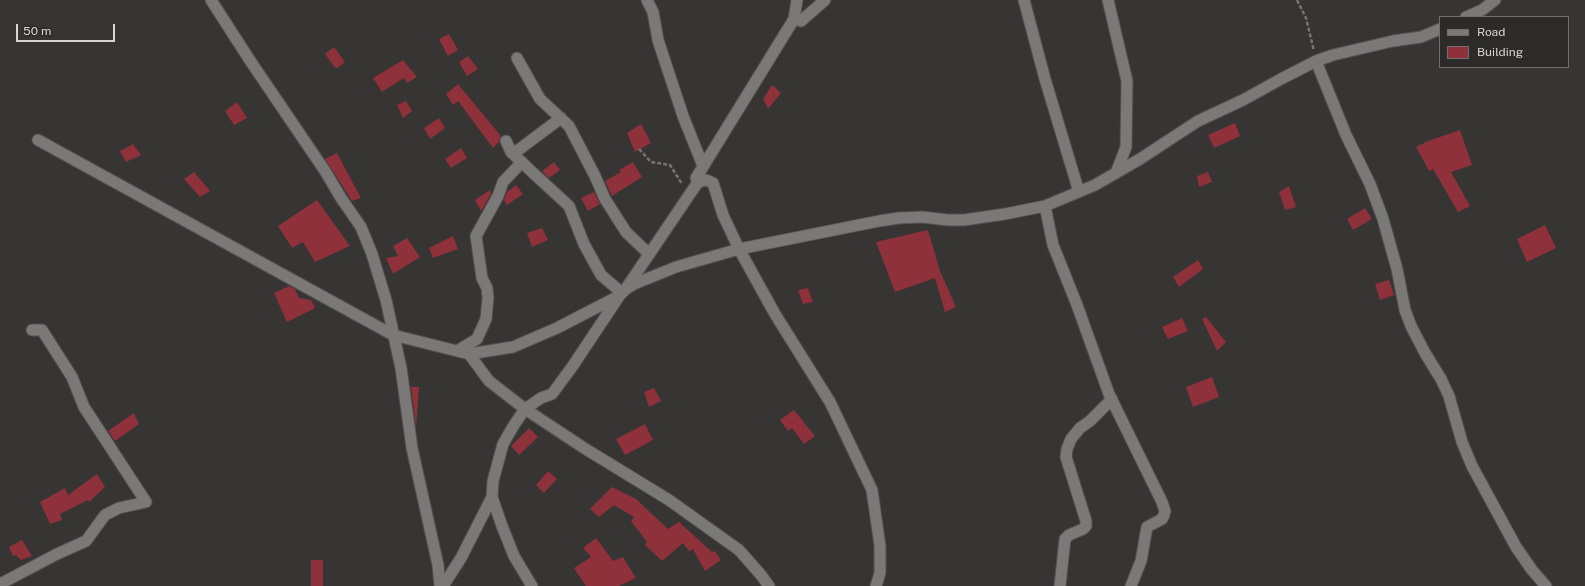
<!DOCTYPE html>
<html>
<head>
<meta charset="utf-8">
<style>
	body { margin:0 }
	#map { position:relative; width:1585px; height:586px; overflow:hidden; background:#373434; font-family:"Public Sans",sans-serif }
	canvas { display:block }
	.legend { position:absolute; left:1439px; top:16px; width:130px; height:52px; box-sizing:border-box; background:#2d2a2a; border:1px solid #716f6e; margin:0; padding:5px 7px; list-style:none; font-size:12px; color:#d7d6d5 }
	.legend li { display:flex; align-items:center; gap:8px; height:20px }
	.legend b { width:20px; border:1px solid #716f6e }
	.scale { position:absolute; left:16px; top:24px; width:99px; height:18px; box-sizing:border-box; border:2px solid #d7d6d5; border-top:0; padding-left:5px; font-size:12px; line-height:14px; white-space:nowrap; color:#d7d6d5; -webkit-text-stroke:3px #2d2a2a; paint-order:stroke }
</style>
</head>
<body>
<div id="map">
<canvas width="1585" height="586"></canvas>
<ul class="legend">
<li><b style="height:5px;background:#7b7878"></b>Road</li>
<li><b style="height:11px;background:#8e313a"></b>Building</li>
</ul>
<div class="scale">50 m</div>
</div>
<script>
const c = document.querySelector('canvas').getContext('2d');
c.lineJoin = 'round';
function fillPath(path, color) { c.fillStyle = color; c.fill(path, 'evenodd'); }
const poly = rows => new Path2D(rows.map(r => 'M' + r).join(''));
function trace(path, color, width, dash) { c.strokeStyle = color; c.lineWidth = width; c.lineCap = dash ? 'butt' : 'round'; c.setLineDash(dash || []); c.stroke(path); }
fillPath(poly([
	[449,34,458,50,448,56,439,39],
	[334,47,345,62,336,69,325,54],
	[468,56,478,69,467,76,459,62],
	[403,60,417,77,407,83,404,78,382,92,373,78],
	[458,84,501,136,499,142,493,148,458,101,453,105,446,94],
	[772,85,781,93,768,109,763,99],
	[406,101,412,111,403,118,397,105],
	[237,102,247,118,234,125,225,111],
	[439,118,445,128,430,139,424,128],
	[1235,123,1240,136,1214,148,1208,135],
	[641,124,651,143,635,152,627,133],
	[1460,130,1472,165,1451,172,1470,206,1458,212,1433,169,1429,171,1416,147,1428,141],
	[133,144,141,155,126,162,120,151],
	[461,148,467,158,451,168,445,159],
	[337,153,361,198,352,201,325,159],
	[554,162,560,170,549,178,542,171],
	[633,162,642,177,612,196,605,181,621,172,619,170],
	[194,172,210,191,200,197,184,179],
	[1208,172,1212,182,1199,187,1197,176],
	[516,185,523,194,507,205,504,200,507,192],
	[1289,186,1296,207,1285,210,1279,192],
	[490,190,491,194,481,211,475,200],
	[594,192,600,204,588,211,581,198],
	[317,200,350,246,315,262,303,242,292,248,278,226],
	[1365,208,1372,219,1353,230,1347,219],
	[1545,225,1556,248,1527,262,1517,239],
	[542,228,548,240,532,247,527,233],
	[928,230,940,271,956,307,945,312,935,278,895,292,876,242],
	[453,236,458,249,433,258,429,248],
	[407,238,420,257,393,274,386,258,398,256,393,246],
	[1198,260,1203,269,1179,287,1173,277],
	[1389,280,1394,295,1380,300,1375,284],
	[289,286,295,289,299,298,311,300,315,308,287,322,274,293],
	[808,288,813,302,803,304,798,290],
	[1206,317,1226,342,1217,351,1202,319],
	[1182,318,1188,331,1168,339,1162,327],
	[1212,377,1219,397,1193,407,1186,387],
	[411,387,419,387,416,427],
	[654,388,661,401,649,407,644,392],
	[794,410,815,436,804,444,792,428,788,431,780,420],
	[134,413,139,424,115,441,108,431],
	[645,424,653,440,625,455,616,439],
	[529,428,538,437,519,455,511,446],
	[548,471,557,479,544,493,536,485],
	[97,474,105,487,89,502,88,500,60,514,62,520,50,524,40,502,65,488,68,495],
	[612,487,636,499,668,529,679,522,712,552,715,551,721,560,705,571,693,549,689,551,683,543,662,561,645,545,647,542,631,521,634,517,614,505,599,517,590,509],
	[596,538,613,561,623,557,636,578,619,586,586,586,574,568,591,557,583,548],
	[22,540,32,556,21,560,16,555,13,556,9,547],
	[311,560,323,560,323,586,311,586]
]), '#8e313a');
const minor = poly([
	[211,0,251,62,325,171,341,198,361,227,372,254,386,300,401,368,412,448,438,565,440,586],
	[647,0,653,12,658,40,683,116,703,166],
	[1024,0,1045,79,1079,192],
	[1108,0,1127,81,1126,147,1116,173],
	[1466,17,1482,10,1495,0],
	[794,19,801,21,825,0],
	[517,58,540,99,569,126,595,176,605,199,626,232,649,254],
	[1316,61,1346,135,1370,184,1383,219,1397,269,1405,310,1411,326,1425,353,1441,379,1449,396,1462,442,1472,466,1516,547,1532,570,1546,586],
	[38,140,393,335,469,354,489,381,525,409,584,448,669,500,739,550,761,575,769,586],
	[506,141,511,152,531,171,569,206,584,244,601,275,622,293],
	[513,154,561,118],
	[698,182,696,178,794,19,797,0],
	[1045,206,1053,245,1077,305,1109,394,1162,502,1165,511,1164,515,1162,519,1147,527,1141,561,1131,586],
	[627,287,698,182,706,180,713,183,723,215,739,249,775,314,830,402,872,490,880,546,880,573,876,586],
	[457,351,477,339,486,319,488,298,487,288,482,278,476,236,498,196,503,182,522,162],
	[469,354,513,347,557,328,617,297],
	[492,497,502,526,514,556,532,586],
	[0,584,57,554,86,541,105,515,119,508,146,502,84,407,72,377,42,330,32,330],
	[443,586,461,558,492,497,493,481,503,444,514,425,525,409,541,398,552,394,572,367,620,295,626,289,634,284,676,267,739,249,879,221,899,218,922,217,948,220,964,220,1005,214,1045,206,1095,185,1140,159,1198,121,1243,100,1281,79,1316,61,1333,55,1393,41,1421,37,1440,29],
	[1060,586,1065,539,1069,535,1083,529,1086,526,1086,521,1066,457,1067,449,1071,439,1080,428,1090,421,1112,399]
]);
trace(minor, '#525050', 13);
trace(poly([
	[1297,0,1306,18,1314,51],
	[639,149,651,162,670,165,682,184]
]), '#777474', 2.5, [4, 2]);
trace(minor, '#7b7878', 11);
</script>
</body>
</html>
